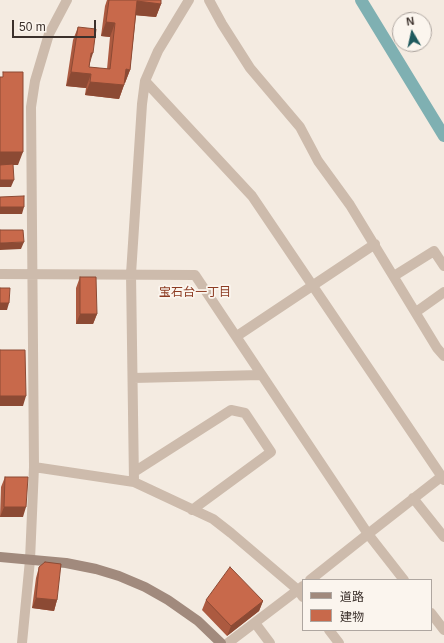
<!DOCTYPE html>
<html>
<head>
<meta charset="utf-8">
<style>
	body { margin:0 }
	#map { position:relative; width:444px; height:643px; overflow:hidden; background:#f4ebe1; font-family:Helvetica,"Noto Sans JP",sans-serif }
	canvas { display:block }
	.legend { position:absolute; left:302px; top:579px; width:130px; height:52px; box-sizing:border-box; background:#fbf5ee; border:1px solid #aea6a0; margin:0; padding:5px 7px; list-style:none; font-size:12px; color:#3b302b }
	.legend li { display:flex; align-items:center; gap:8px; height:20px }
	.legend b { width:20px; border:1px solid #aea6a0 }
	.north { position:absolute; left:392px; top:12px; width:40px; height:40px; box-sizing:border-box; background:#fbf5ee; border:1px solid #aea6a0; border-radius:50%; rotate:351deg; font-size:11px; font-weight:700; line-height:16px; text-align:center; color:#3b302b }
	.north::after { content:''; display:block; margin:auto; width:14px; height:18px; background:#1f5a5e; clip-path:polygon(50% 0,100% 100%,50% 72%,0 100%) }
	.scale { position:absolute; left:12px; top:20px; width:84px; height:18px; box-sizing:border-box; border:2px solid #3b302b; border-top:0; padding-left:5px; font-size:12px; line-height:14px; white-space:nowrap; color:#3b302b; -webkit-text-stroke:3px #fbf5ee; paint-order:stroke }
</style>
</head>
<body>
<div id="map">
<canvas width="444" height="643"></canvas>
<ul class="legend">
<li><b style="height:5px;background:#a18a7d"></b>道路</li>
<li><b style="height:11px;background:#c8694b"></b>建物</li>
</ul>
<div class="north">N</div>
<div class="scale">50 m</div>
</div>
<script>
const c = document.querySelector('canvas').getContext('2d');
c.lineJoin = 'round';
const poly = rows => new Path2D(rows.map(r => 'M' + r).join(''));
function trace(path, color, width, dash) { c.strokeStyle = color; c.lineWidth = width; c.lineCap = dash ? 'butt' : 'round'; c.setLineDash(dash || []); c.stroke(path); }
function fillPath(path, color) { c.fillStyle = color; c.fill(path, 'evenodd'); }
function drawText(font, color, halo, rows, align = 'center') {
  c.font = font + ' Helvetica,"Noto Sans JP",sans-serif'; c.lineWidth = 3.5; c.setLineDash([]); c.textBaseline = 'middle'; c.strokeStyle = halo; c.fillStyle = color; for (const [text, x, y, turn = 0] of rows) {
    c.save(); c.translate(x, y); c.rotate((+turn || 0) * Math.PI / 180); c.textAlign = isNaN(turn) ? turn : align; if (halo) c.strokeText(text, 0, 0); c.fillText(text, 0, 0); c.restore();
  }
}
trace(poly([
	[361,0,444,136]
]), '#7fb0b2', 12);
trace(poly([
	[209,0,222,24,250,68,300,127,318,161,350,205,437,348,444,356],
	[145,81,252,196,444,480],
	[0,274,195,275,368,534,404,580],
	[394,276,434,251,444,266],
	[416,312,444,292],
	[237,336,375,244],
	[133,378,261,375],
	[34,467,134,482,213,519,231,533,298,590,303,597],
	[134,472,231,410,245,413,271,452,192,510],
	[134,482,131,274,142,104,145,81,158,51,189,0],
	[413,498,444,537],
	[310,580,368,534,441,477],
	[431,613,444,630],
	[255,623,270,643],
	[329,630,339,643],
	[22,643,30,560,34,467,31,107,35,81,49,34,67,0],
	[228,643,303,586]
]), '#cdbbac', 10);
trace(poly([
	[0,557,66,563,96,569,119,576,145,587,168,600,198,621,221,643]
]), '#a18a7d', 10);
fillPath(poly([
	[107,0,161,0,161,4,156,17,136,15,130,70,125,83,124,83,124,85,119,99,85,95,86,88,66,86,73,40,78,27,90,63,89,67,107,69,110,37,101,36,105,6],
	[80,277,97,314,93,324,76,324,76,288],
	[5,477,23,517,0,517,1,487],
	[39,567,57,600,54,611,32,608,36,578],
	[206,600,263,601,259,611,227,636,202,610]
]), '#ac5a40');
fillPath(poly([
	[137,1,161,4,156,17,132,15],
	[106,22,115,23,110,37,101,36],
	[91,53,93,53,89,66],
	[126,69,130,70,125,83,121,83],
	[71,72,91,74,86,88,66,86],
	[90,82,124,85,119,99,85,95],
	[0,152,23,152,18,165,0,165],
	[0,180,14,180,11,187,0,187],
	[0,207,24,207,22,214,0,214],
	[24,242,21,249,0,250,0,243],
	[0,303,9,303,7,310,0,310],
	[80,314,97,314,93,324,76,324],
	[0,396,26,396,23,406,0,406],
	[4,507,26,507,23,517,0,517],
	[36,598,57,600,54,611,32,608],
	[263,601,259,611,227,636,231,626]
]), '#8c4a34');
const building = poly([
	[109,0,161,0,161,4,137,1,130,70,126,69,124,85,90,82,91,74,71,72,78,27,96,29,93,53,91,53,89,67,110,69,115,23,106,22,109,0],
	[3,72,23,72,23,152,0,152,0,77,3,77,3,72],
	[13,164,14,180,0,180,0,165,13,164],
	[24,196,24,207,0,207,0,197,24,196],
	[0,230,23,230,24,242,0,243,0,230],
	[80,277,96,277,97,314,80,314,80,277],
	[0,288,10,288,9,303,0,303,0,288],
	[0,350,25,350,26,396,0,396,0,350],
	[5,477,28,477,26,507,4,507,5,477],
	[45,562,61,564,57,600,36,598,39,567,45,562],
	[230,567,263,601,231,626,206,600,230,567]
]);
fillPath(building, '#c8694b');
trace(building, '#8c4a34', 1);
drawText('12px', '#8c3b22', '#fbf5ee', [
	["宝石台一丁目",195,293]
]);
</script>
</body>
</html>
